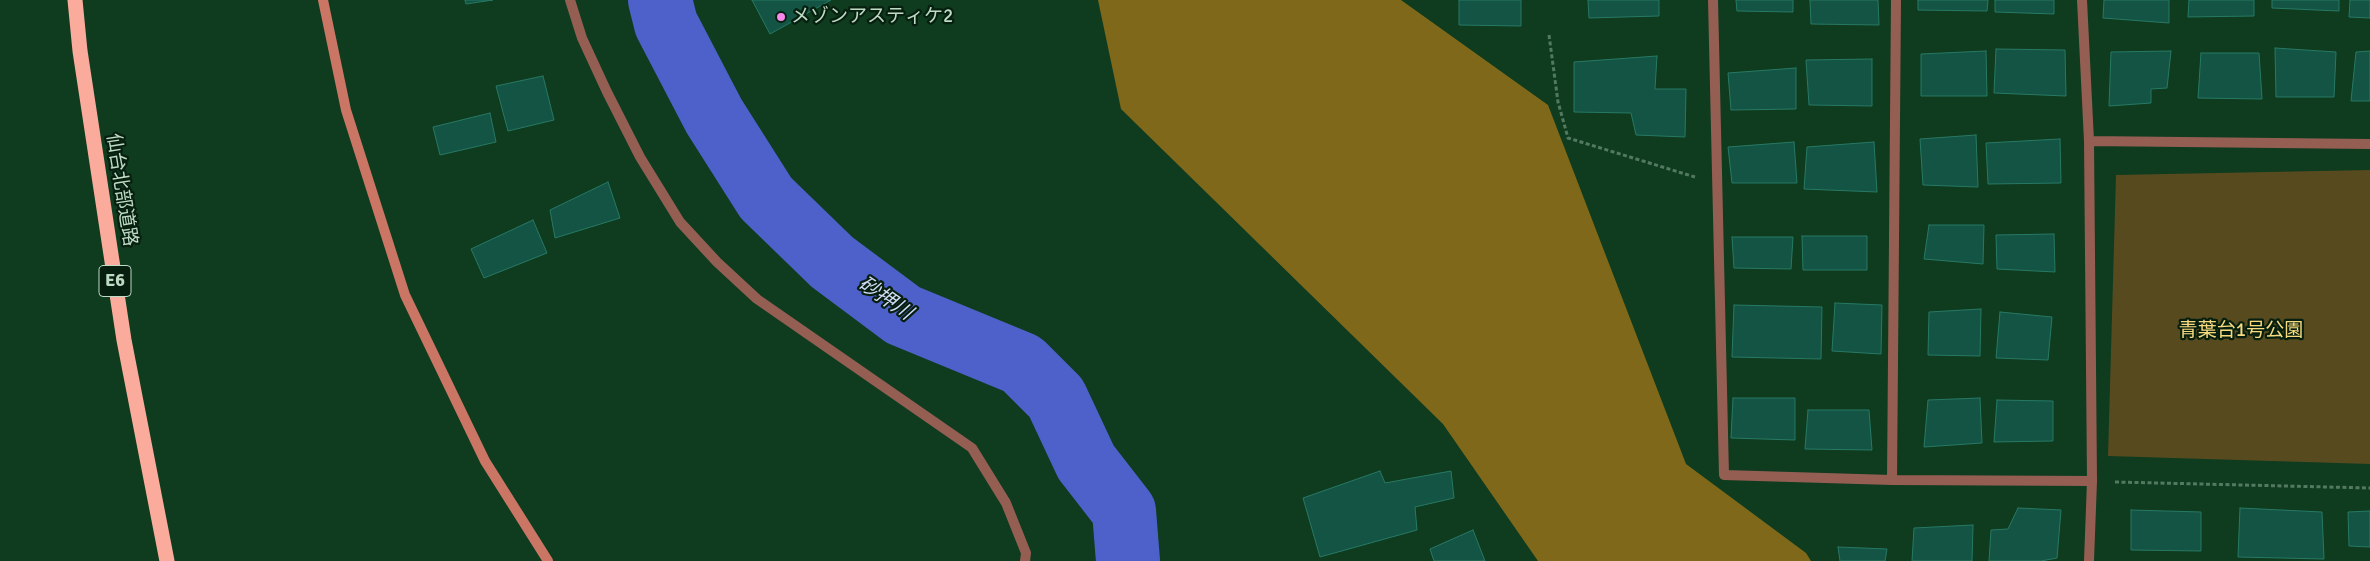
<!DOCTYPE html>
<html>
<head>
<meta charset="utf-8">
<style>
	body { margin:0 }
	canvas { display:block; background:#0f3b1f }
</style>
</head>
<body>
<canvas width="2370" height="561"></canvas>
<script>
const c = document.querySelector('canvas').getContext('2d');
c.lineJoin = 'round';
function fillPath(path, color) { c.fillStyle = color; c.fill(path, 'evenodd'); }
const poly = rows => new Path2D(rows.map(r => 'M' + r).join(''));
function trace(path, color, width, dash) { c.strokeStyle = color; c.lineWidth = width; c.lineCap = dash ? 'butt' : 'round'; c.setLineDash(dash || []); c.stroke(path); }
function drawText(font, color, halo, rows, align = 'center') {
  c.font = font + ' Signika,"Noto Sans JP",sans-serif'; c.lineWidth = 4.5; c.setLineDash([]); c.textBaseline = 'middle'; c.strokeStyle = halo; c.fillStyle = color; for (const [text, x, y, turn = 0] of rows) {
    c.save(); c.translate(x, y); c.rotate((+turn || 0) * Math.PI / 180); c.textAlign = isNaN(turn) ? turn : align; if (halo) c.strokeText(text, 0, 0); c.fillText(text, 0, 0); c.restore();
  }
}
fillPath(poly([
	[2370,170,2370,464,2108,456,2116,175]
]), '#574a1f');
fillPath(poly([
	[1098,0,1401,0,1548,105,1686,464,1806,553,1811,561,1538,561,1443,424,1121,109]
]), '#7f6819');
trace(poly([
	[660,0,666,24,714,116,766,198,832,262,903,315,1022,364,1056,398,1086,462,1124,511,1128,561]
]), '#4e61ca', 64);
const building = poly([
	[465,0,493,0,466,4,465,0],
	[752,0,831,0,770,34,752,0],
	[1459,0,1521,0,1521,26,1459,25,1459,0],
	[1588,0,1659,0,1659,16,1589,18,1588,0],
	[1736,0,1793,0,1793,12,1737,11,1736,0],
	[1810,0,1878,0,1879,25,1811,24,1810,0],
	[1918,0,1988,0,1987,11,1918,10,1918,0],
	[1995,0,2054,0,2054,14,1995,12,1995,0],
	[2104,0,2169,0,2169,23,2103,18,2104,0],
	[2189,0,2254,0,2254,16,2188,17,2189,0],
	[2272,0,2339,0,2339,11,2272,8,2272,0],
	[2350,0,2370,0,2370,18,2349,17,2350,0],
	[2275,48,2336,52,2334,97,2276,97,2275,48],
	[1996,49,2065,50,2066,96,1994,93,1996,49],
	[1986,51,1987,96,1921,96,1921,54,1986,51],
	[2171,51,2167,88,2151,89,2151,103,2109,106,2111,52,2171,51],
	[2370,51,2370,101,2351,101,2356,52,2370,51],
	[2201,53,2259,53,2262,99,2198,98,2201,53],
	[1657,56,1655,89,1686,89,1685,137,1636,135,1631,113,1574,112,1574,62,1657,56],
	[1872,59,1872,106,1809,105,1806,60,1872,59],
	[1796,68,1796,109,1731,110,1728,73,1796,68],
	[543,76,554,120,508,131,496,86,543,76],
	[490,113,496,142,440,155,433,127,490,113],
	[1976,135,1978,187,1923,185,1920,139,1976,135],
	[2060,139,2061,183,1988,184,1986,143,2060,139],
	[1794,142,1797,183,1732,183,1728,147,1794,142],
	[1874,142,1877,192,1804,189,1807,147,1874,142],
	[608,182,620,218,555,238,550,210,608,182],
	[533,220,547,253,484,278,471,249,533,220],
	[1929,225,1984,225,1983,264,1924,259,1929,225],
	[2054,234,2055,272,1997,269,1996,235,2054,234],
	[1802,236,1867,236,1867,270,1803,270,1802,236],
	[1732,237,1793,237,1791,269,1734,268,1732,237],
	[1835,303,1882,305,1881,354,1832,351,1835,303],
	[1734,305,1822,307,1821,359,1732,357,1734,305],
	[1981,309,1980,356,1928,355,1929,312,1981,309],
	[2000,312,2052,317,2048,360,1996,358,2000,312],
	[1733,398,1795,398,1795,440,1731,438,1733,398],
	[1980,398,1982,443,1924,447,1928,400,1980,398],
	[1997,400,2053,401,2053,441,1994,442,1997,400],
	[1808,410,1869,410,1872,450,1805,449,1808,410],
	[1380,471,1385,483,1451,471,1454,498,1415,507,1417,530,1320,557,1303,498,1380,471],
	[2018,508,2061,510,2057,558,2041,561,1989,561,1991,530,2008,529,2018,508],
	[2240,508,2322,512,2324,559,2238,557,2240,508],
	[2131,510,2201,512,2201,551,2131,550,2131,510],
	[2370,511,2370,547,2349,546,2348,512,2370,511],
	[1973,525,1972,561,1912,561,1914,528,1973,525],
	[1473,530,1485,561,1434,561,1430,549,1473,530],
	[1838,547,1887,549,1885,561,1840,561,1838,547]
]);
fillPath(building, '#145444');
trace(building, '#277964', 1);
trace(poly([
	[1549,35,1558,102,1568,138,1695,177],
	[2115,482,2370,488]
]), '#537a60', 3, [4, 2.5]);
trace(poly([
	[570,0,582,38,607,92,640,157,680,222,717,262,757,299,972,448,1006,503,1026,553,1025,561],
	[1713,0,1724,475,1892,480,2092,481],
	[2082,0,2089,141,2092,481,2089,561],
	[2089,141,2370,144],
	[1892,480,1896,0]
]), '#945e53', 10);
trace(poly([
	[323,0,346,110,405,295,485,461,548,561]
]), '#cb7665', 10);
trace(poly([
	[75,0,80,51,124,340,167,561]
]), '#fbab9b', 15);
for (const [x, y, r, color] of [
	[781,17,5,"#f888ea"]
]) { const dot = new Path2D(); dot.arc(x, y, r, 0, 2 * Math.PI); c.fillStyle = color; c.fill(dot); trace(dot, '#071f0f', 2); }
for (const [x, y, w] of [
	[115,281,32]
]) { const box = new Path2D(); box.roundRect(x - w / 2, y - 15.5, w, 31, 4); c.fillStyle = '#071f0f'; c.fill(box); trace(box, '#bedbc5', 1); }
drawText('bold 18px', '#bedbc5', null, [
	["E6",115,281]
]);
drawText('19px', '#bedbc5', '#071f0f', [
	["メゾンアスティケ2",791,17]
], 'left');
drawText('19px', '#bedbc5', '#071f0f', [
	["仙台北部道路",121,190,81]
]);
drawText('19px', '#f7da7f', '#071f0f', [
	["青葉台1号公園",2241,331]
]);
drawText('italic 20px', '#d3dbf7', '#071f0f', [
	["砂押川",885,299,34]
]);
</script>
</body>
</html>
